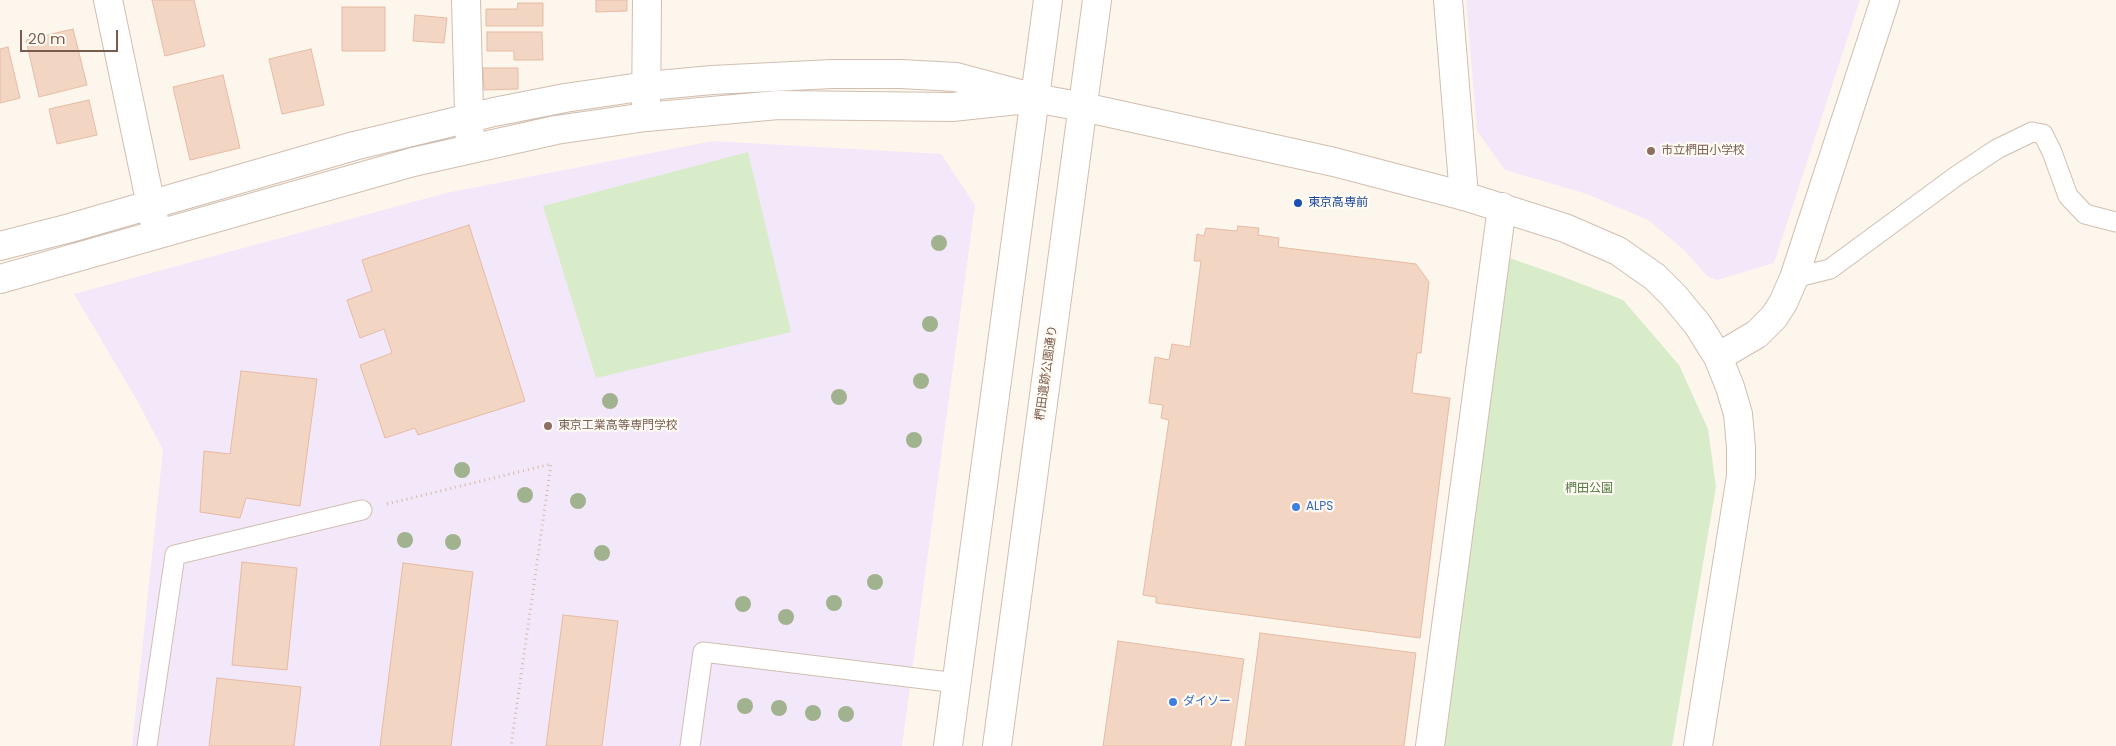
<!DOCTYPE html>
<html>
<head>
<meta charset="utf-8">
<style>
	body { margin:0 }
	#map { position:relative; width:2116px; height:746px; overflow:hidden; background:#fdf6ec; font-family:Poppins,sans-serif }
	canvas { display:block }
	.scale { position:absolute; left:20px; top:30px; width:98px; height:22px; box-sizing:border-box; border:2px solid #7a5c4d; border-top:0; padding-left:6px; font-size:15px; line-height:18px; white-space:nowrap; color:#7a5c4d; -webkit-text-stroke:4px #fffaf3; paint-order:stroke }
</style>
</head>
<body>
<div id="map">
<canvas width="2116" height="746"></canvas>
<div class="scale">20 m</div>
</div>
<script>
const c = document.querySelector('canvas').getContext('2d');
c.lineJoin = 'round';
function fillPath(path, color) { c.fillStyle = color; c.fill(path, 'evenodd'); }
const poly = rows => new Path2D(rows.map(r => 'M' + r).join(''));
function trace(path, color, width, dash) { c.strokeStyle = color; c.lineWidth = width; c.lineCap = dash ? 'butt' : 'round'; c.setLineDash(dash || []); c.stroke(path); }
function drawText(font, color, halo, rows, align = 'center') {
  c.font = font + ' Poppins,"Noto Sans JP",sans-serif'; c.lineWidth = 4.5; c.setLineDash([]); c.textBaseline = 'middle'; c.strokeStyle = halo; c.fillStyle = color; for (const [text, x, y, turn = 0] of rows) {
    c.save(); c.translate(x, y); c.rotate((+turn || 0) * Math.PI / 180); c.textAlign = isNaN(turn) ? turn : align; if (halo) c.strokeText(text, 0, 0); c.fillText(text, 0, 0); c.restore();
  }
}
fillPath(poly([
	[1466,0,1860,0,1774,263,1717,280,1708,277,1684,250,1648,220,1587,194,1505,170,1477,131],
	[713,141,941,154,975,205,902,746,132,746,163,450,138,402,74,294,446,193]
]), '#f3e8fa');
fillPath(poly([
	[748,152,791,332,596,378,543,206],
	[1495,253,1561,276,1623,300,1679,365,1708,429,1716,487,1672,746,1430,746]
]), '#d8ecc9');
const building = poly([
	[152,0,194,0,205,46,165,56,152,0],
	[596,0,627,0,627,11,596,12,596,0],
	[518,3,543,3,543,26,486,26,486,9,517,9,518,3],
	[342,7,385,7,385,51,342,51,342,7],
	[415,15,447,18,444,43,413,41,415,15],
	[73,29,87,85,39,97,26,40,73,29],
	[487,32,542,32,543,60,514,60,514,51,487,51,487,32],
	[8,47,20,98,0,103,0,49,8,47],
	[311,49,324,105,282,114,269,59,311,49],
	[483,68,518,68,518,89,484,90,483,68],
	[223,75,240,148,190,160,173,87,223,75],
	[89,100,97,135,57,144,49,109,89,100],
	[469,225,525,401,418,435,415,428,385,438,360,365,392,353,384,329,360,338,347,300,372,291,362,260,469,225],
	[1238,226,1259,228,1258,235,1279,238,1278,247,1416,264,1429,282,1421,353,1417,353,1412,393,1450,398,1420,638,1156,603,1156,597,1143,595,1169,420,1161,418,1163,405,1149,403,1155,357,1169,360,1172,344,1190,347,1201,261,1194,261,1197,234,1204,236,1206,228,1237,231,1238,226],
	[241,371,317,379,300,506,246,498,240,518,200,512,204,451,230,454,241,371],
	[242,562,297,568,287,670,232,665,242,562],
	[403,563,473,572,451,746,380,746,403,563],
	[563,615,618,621,602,746,546,746,563,615],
	[1260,633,1416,653,1404,746,1245,746,1260,633],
	[1118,641,1244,659,1231,746,1103,746,1118,641],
	[217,678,301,687,294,746,209,746,217,678]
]);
fillPath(building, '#f3d5c3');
trace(building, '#e6bba3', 1);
const service = poly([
	[1794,278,1830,269,1955,177,1997,149,2032,132,2043,134,2052,152,2068,196,2085,214,2116,222],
	[147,746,175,555,362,510],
	[690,746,703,652,957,683]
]);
const minor = poly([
	[108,0,157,234],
	[466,0,470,148],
	[1448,0,1464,196],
	[646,117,647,0],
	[1430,746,1502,207]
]);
const tertiary = poly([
	[0,246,70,228,354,146,494,112,565,98,647,86,712,80,832,74,901,74,956,77,1035,98,1083,107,1334,162,1464,196,1565,228,1618,251,1655,277,1674,296,1698,325,1718,357,1730,387,1738,414,1741,447,1741,476,1698,746],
	[0,279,413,162,556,130,646,117,778,105,952,107,1018,100],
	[1718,357,1757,334,1774,317,1783,303,1794,278,1885,0],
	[948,746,1048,0],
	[997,746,1097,0]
]);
trace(service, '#d1beb0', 21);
trace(minor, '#d1beb0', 30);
trace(tertiary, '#d1beb0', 30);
trace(poly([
	[387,504,551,464,511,746]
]), '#d9b8a5', 3, [1, 4]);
trace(service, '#fff', 19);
trace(minor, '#fff', 28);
trace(tertiary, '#fff', 28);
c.fillStyle = '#a0b28e';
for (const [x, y] of [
	[939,243],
	[930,324],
	[921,381],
	[839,397],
	[610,401],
	[914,440],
	[462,470],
	[525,495],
	[578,501],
	[405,540],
	[453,542],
	[602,553],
	[875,582],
	[834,603],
	[743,604],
	[786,617],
	[745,706],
	[779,708],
	[813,713],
	[846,714]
]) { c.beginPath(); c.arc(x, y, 8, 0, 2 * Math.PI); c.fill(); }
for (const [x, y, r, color] of [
	[1651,151,5,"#8d6e63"],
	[1298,203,5,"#1a4fb4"],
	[548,426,5,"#8d6e63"],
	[1296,507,5,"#3f7fe0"],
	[1173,702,5,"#3f7fe0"]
]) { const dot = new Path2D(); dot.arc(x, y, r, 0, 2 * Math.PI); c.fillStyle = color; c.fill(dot); trace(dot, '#fffaf3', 2); }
drawText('12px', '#785e54', '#fffaf3', [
	["市立椚田小学校",1661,151],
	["東京工業高等専門学校",558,426]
], 'left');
drawText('12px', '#164399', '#fffaf3', [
	["東京高専前",1308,203]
], 'left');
drawText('12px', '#7a5c4d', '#fffaf3', [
	["椚田遺跡公園通り",1047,373,-82]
]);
drawText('12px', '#537a41', '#fffaf3', [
	["椚田公園",1589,489]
]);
drawText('12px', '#366cbe', '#fffaf3', [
	["ALPS",1306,507],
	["ダイソー",1183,702]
], 'left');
</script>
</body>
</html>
